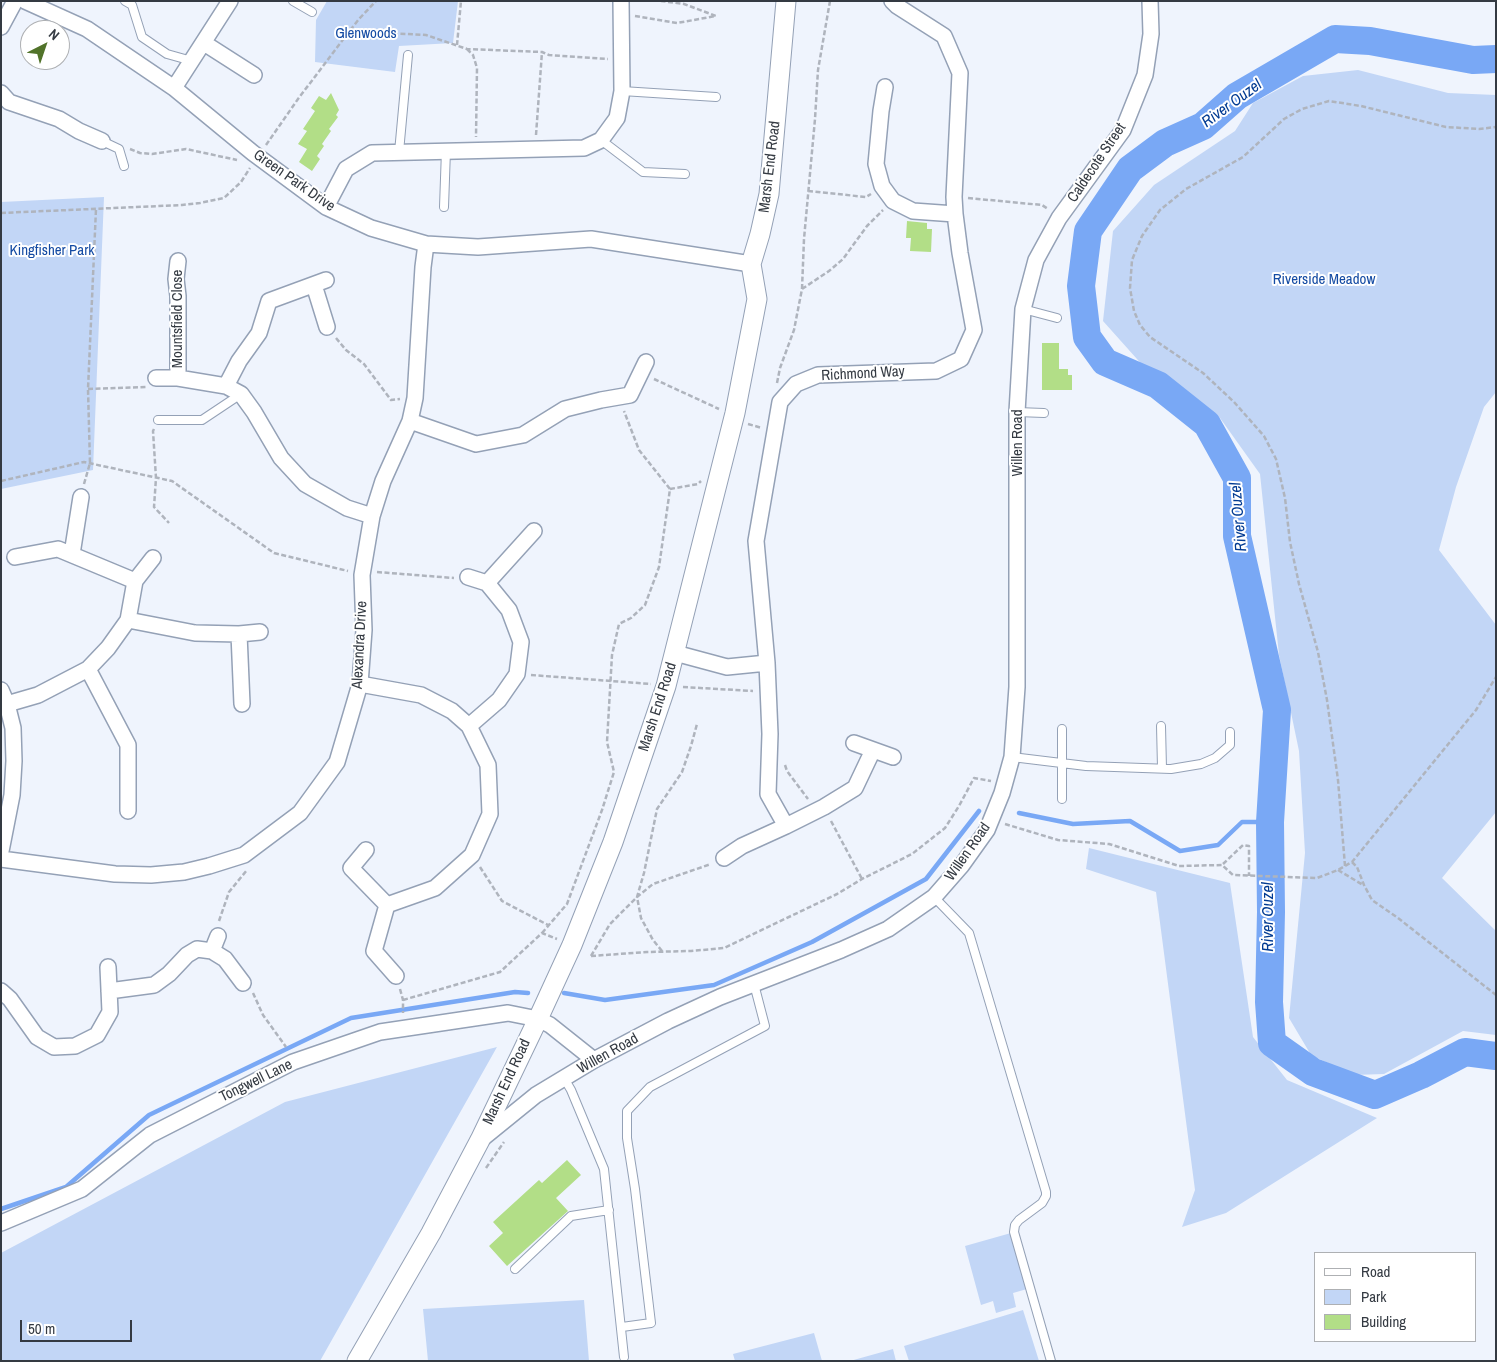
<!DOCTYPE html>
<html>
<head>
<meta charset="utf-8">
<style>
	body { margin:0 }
	#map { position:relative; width:1497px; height:1362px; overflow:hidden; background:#eff4fd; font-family:"Archivo Narrow",sans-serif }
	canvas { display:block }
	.frame { position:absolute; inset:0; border:2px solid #343a42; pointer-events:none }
	.legend { position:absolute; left:1314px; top:1252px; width:162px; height:90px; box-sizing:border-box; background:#fff; border:1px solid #aeb0b3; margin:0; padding:6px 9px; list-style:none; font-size:15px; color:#343a42 }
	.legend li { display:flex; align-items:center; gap:10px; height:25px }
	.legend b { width:25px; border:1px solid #aeb0b3 }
	.north { position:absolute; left:20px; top:20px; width:50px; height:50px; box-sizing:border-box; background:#fff; border:1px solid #aeb0b3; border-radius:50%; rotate:41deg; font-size:14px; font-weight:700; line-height:20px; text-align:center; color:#343a42 }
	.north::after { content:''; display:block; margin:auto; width:18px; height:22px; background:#51732a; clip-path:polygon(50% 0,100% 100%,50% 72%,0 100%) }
	.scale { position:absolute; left:20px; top:1320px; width:112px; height:22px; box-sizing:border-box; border:2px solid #343a42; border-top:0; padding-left:6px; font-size:15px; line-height:18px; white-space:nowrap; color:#343a42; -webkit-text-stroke:4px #fff; paint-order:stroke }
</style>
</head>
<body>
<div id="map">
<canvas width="1497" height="1362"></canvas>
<div class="frame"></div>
<ul class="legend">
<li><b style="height:6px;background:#fff"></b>Road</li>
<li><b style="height:14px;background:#c2d6f6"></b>Park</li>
<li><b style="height:14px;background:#b2de87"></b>Building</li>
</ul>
<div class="north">N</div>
<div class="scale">50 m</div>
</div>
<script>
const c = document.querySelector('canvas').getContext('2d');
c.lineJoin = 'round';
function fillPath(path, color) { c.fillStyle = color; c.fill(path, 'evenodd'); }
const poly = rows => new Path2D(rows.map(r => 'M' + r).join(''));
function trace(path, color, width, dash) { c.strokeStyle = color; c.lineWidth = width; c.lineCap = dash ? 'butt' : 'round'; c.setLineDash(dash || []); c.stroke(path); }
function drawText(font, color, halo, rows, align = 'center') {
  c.font = font + ' "Archivo Narrow",sans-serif'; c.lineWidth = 4; c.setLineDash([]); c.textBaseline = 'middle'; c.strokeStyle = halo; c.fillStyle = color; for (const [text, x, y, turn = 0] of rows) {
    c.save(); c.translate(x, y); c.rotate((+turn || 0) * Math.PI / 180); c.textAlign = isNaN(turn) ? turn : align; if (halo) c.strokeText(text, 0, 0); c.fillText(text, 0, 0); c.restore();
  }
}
fillPath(poly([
	[327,1,458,1,453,43,399,46,395,72,315,62,316,20],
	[1358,70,1448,93,1496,95,1496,392,1484,407,1456,487,1439,550,1496,625,1496,812,1442,878,1496,931,1496,1035,1463,1031,1384,1074,1353,1075,1311,1055,1289,1018,1305,853,1299,751,1279,655,1260,474,1220,418,1145,368,1103,321,1113,231,1154,185,1235,131,1253,103,1303,76],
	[104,197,93,470,1,489,1,202],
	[1089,848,1230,883,1253,1037,1287,1080,1377,1118,1226,1213,1182,1227,1195,1190,1156,892,1086,869],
	[497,1047,320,1361,1,1361,1,1253,285,1102],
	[1011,1233,1027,1289,1013,1293,1016,1307,996,1313,993,1301,981,1305,965,1246],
	[584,1300,589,1361,428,1361,423,1309],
	[1023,1310,1039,1361,909,1361,904,1346],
	[814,1333,822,1361,735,1361,733,1354],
	[893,1349,896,1361,850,1361]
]), '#c2d6f6');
trace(poly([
	[1019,813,1073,824,1130,821,1180,851,1218,845,1242,822,1270,822],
	[564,993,605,1000,714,985,812,942,926,879,979,811],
	[1,1209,66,1187,149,1115,351,1018,515,992,528,993]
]), '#79a8f5', 4.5);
trace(poly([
	[1496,59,1473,60,1370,41,1335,39,1237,96,1203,126,1165,143,1130,169,1088,231,1081,286,1087,337,1105,362,1158,385,1207,424,1237,478,1237,536,1277,710,1270,822,1271,912,1269,1002,1272,1043,1313,1072,1375,1095,1421,1075,1465,1052,1496,1056]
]), '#79a8f5', 28);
fillPath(poly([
	[331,93,339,110,336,115,338,117,329,129,331,131,322,144,324,146,317,156,320,159,312,171,299,162,307,149,298,144,307,131,303,129,315,111,311,108,319,96,326,100],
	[907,221,927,223,927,229,932,229,931,252,910,251,911,238,906,238],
	[1042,343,1059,343,1059,369,1068,369,1068,375,1072,375,1072,390,1042,390],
	[567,1160,581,1175,556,1198,568,1211,507,1266,489,1246,503,1233,493,1222,539,1180,542,1183]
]), '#b2de87');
const service = poly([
	[125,1,132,5,142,37,167,54,192,61],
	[293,1,312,12],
	[622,91,716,97],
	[601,140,643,172,685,174],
	[102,141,119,149,124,166],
	[399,152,408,55],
	[444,207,446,150],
	[1023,309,1057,318],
	[1017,412,1044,413],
	[158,420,202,420,241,394],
	[1161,726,1162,768],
	[1062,729,1062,799],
	[1012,757,1086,766,1171,769,1201,764,1215,758,1230,745,1230,732],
	[934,897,969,933,1046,1192,1046,1196,1042,1203,1019,1220,1015,1225,1014,1232,1051,1361],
	[564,1078,571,1090,604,1169,624,1357],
	[515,1269,571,1216,609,1210],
	[622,1327,651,1323,635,1189,627,1138,627,1111,650,1087,765,1026,754,984]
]);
const minor = poly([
	[25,1,87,29,174,88,253,153,326,207,371,228,426,244,478,247,591,239,751,264],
	[1,27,15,1],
	[204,43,254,75],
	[885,87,881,111,876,164,882,186,893,201,913,211,955,214],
	[174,88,230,1],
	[1,93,9,102,59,119,79,131,102,141],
	[326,207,346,169,372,153,584,148,601,140,617,118,622,91,621,1],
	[178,261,176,279,178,296,178,378,226,386,241,394,254,412,281,458,305,484,347,508,372,516],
	[314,285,327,327],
	[156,378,178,378],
	[226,386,239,361,259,333,269,301,326,280],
	[410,421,476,444,523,435,565,409,601,400,630,395,646,362],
	[72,554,81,497],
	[468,577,487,583],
	[135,581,153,558],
	[128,620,195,633,239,634,260,632],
	[239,634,242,704],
	[675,653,727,667,767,663],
	[88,669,128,745,128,811],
	[360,684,421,695,452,711,469,726,488,765,490,814,472,855,435,888,387,905,374,951,396,976],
	[1,690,7,704,13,728,14,761,12,795,1,851],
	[7,704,38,695,88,669,108,648,128,620,135,581,58,549,15,557],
	[469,726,499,700,517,674,521,642,509,610,487,583,534,531],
	[854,743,893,757],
	[873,750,855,788,824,807,786,826,768,794,770,734,767,663,756,541,780,402,796,384,818,375,936,371,961,359,974,330,960,253,955,214,954,197,960,73,944,36,897,6,892,1],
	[366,850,351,868,387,905],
	[724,858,742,846,786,826],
	[1,859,115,874,151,875,184,872,209,866,244,855,300,813,337,762,360,684,364,630,362,575,372,516,383,481,410,421,415,398,423,267,426,244],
	[212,951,218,936],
	[1,991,10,999,37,1037,54,1047,75,1046,97,1035,110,1012,108,967],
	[109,991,154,985,169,974,187,955,197,949,212,951,225,959,243,983],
	[483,1138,536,1095,594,1060,668,1021,720,997,841,950,888,929,934,897,962,865,987,830,1002,793,1012,757,1017,687,1017,412,1023,309,1036,260,1059,218,1123,130,1145,75,1151,34,1150,1],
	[1,1223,82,1189,150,1135,293,1062,380,1032,508,1013,538,1019,550,1025,594,1060]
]);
const tertiary = poly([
	[357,1361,431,1233,480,1140,538,1019,572,945,613,842,666,686,735,413,757,299,751,264,760,234,769,194,786,1]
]);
trace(service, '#94a1b6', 10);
trace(minor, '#94a1b6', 18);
trace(tertiary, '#94a1b6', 21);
trace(poly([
	[635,16,677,23,716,16,684,4,661,1],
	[348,33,366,32,426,35,467,49,542,52,549,55,608,59],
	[457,45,461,1],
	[467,49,473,55,477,68,476,137],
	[536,135,542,52],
	[266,145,298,99,348,33,359,19,376,1],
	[130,149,140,153,152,154,186,149,237,160],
	[808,191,866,197,871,194],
	[968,198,1042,205,1048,209],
	[1,213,182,205,200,203,224,198,241,182,250,168],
	[802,289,829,271,843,259,867,226,883,210],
	[336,338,346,350,364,364,391,400,400,399],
	[654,379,719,409],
	[777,383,780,368,794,330,802,289,804,239,815,119,818,70,830,1],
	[88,389,146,387],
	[748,424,762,428],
	[154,429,153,431,156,478,154,507,169,523],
	[1,481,84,462,172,481,274,553,348,571],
	[84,484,90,463,88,389,96,209],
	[670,489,698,484,701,481],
	[377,572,454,578],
	[531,675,651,684],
	[683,687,753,691],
	[785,765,787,771,808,799],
	[831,821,862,879],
	[1005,824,1058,840,1109,844,1179,866,1222,865,1233,875,1317,878,1338,870,1352,862,1476,710,1496,677],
	[1352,862,1357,867,1364,885,1372,900,1398,918,1496,995],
	[1223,864,1243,845,1249,846,1249,876],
	[1345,866,1338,780,1327,700,1318,652,1299,584,1290,542,1285,498,1276,459,1264,436,1234,402,1203,373,1150,337,1140,325,1134,311,1130,288,1132,260,1142,236,1160,210,1186,189,1243,157,1284,119,1302,109,1329,101,1361,106,1446,127,1479,129,1496,127],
	[480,867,502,901,548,925],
	[1338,870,1363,885],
	[219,921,229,892,247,870],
	[542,933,567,904,602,810,614,772,607,742,612,655,619,624,631,618,645,605,659,567,670,489,639,450,624,411],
	[662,951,653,940,641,918,637,897,644,873,657,809,682,772,691,746,697,724],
	[591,956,647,952,691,951,724,948,837,894,862,879,912,854,945,828,959,806,974,778,991,781],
	[591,956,610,924,637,897,653,884,711,864],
	[400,989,403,1000,403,1013],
	[253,993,263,1015,286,1047],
	[403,1000,500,972,542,933,557,939],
	[486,1168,504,1142]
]), '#afb4bd', 2.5, [5, 2.5]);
trace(service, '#fff', 8);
trace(minor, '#fff', 15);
trace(tertiary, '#fff', 19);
drawText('15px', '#144ba3', '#fff', [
	["Glenwoods",366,34],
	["Kingfisher Park",52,251],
	["Riverside Meadow",1324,280]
]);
drawText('15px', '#343a42', '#fff', [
	["Caldecote Street",1097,163,-56],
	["Marsh End Road",770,167,-83],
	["Green Park Drive",294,181,35],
	["Mountsfield Close",178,319,-90],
	["Richmond Way",863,374,-3],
	["Willen Road",1018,443,-90],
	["Alexandra Drive",360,645,-87],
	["Marsh End Road",658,707,-72],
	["Willen Road",968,852,-55],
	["Willen Road",608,1054,-29],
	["Tongwell Lane",256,1081,-26],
	["Marsh End Road",507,1082,-65]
]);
drawText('italic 16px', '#023b92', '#fff', [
	["River Ouzel",1232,104,-36],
	["River Ouzel",1239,517,-95],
	["River Ouzel",1269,917,-90]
]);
</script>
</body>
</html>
